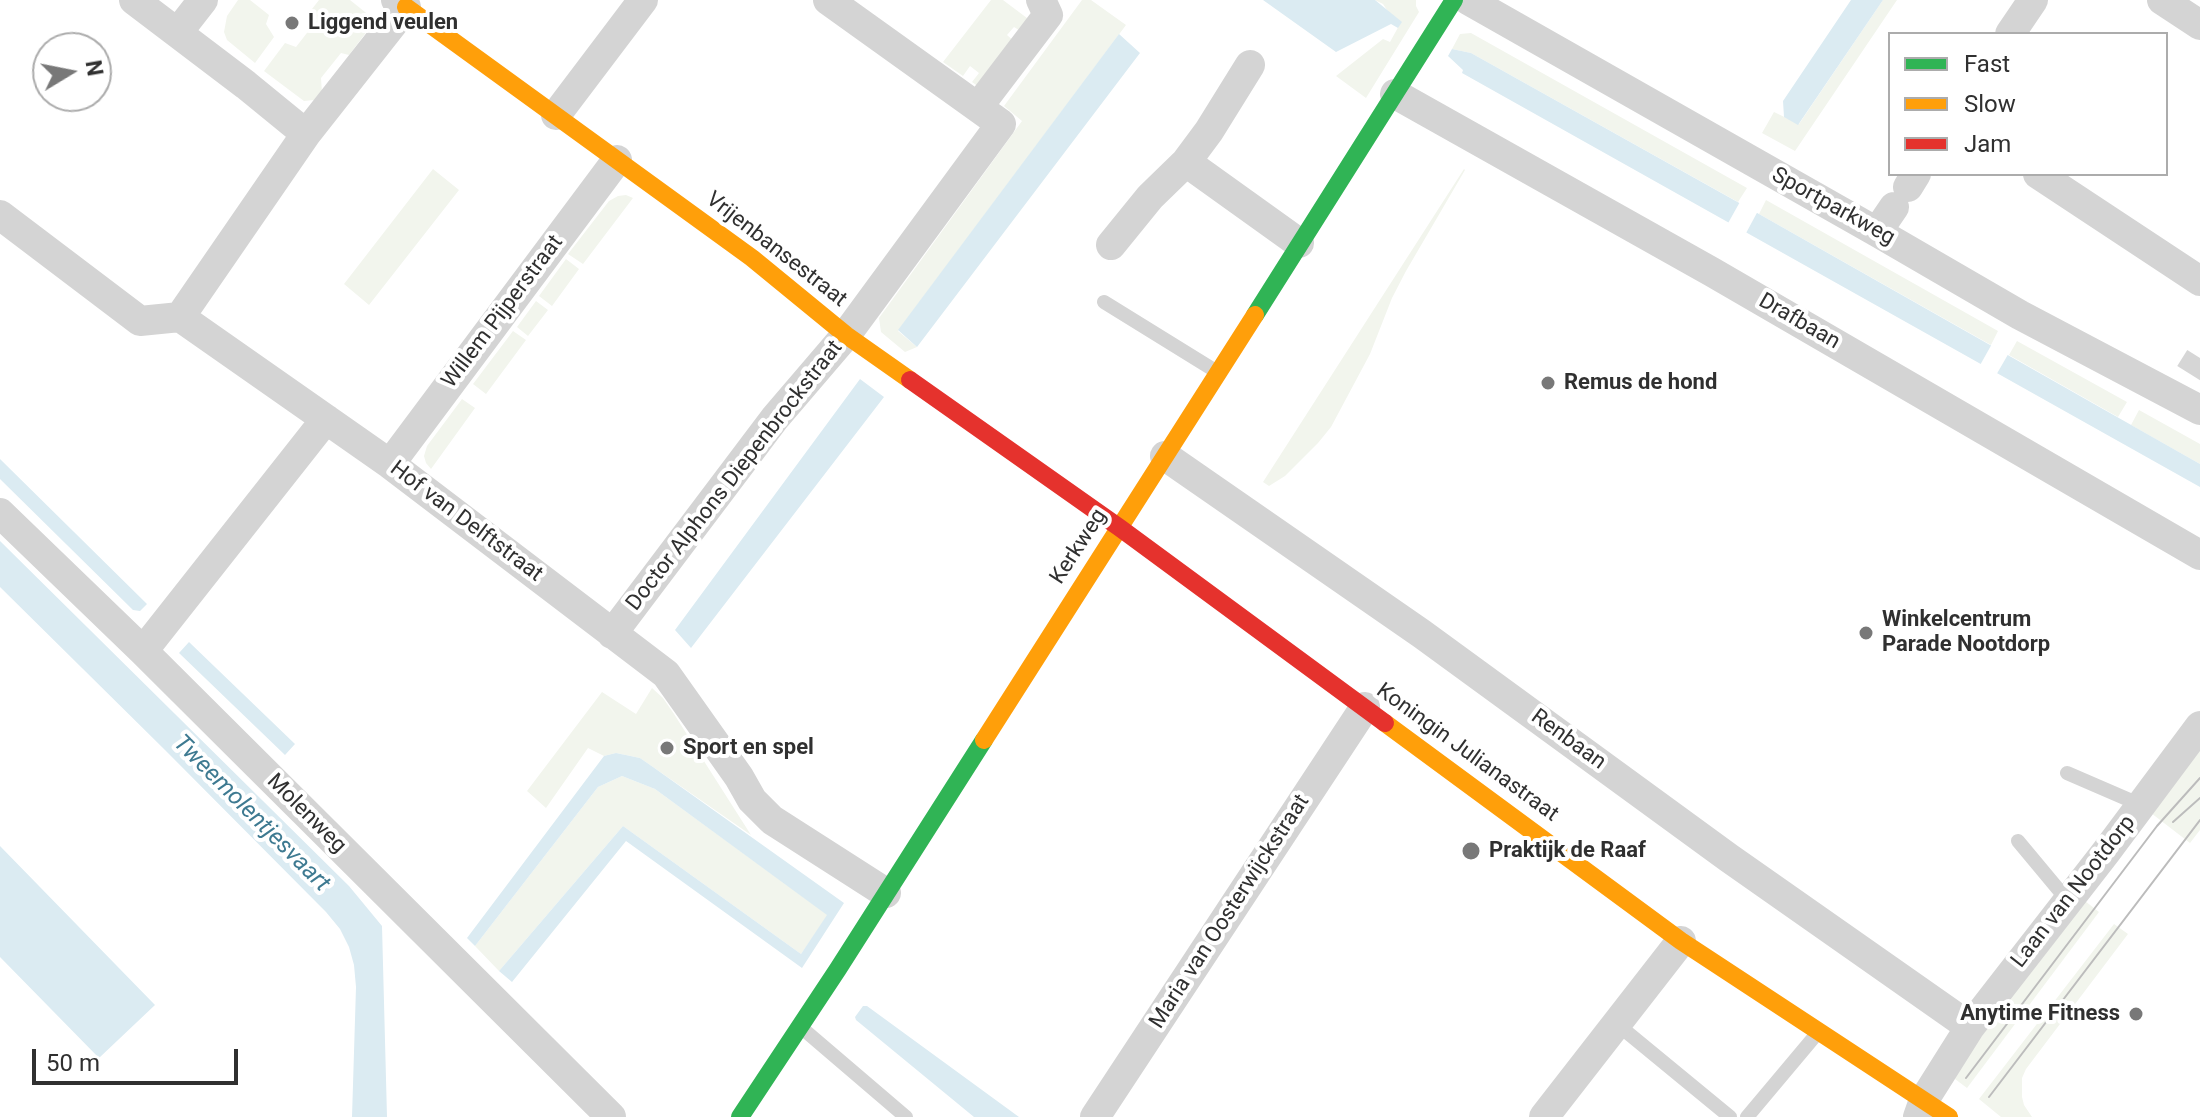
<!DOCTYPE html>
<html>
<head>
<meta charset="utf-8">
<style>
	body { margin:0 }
	#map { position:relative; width:2200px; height:1117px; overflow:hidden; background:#fff; font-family:Roboto,sans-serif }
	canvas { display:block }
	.legend { position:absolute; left:1888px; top:32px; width:280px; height:144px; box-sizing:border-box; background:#fff; border:2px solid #acacac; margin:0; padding:10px 14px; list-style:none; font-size:24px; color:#303030 }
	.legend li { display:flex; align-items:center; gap:16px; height:40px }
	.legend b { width:40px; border:2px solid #acacac }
	.north { position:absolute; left:32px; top:32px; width:80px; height:80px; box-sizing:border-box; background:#fff; border:2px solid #acacac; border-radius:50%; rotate:80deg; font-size:22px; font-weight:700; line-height:32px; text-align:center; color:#303030 }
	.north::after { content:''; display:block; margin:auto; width:28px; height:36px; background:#787878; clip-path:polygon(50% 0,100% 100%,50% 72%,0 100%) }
	.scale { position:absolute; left:32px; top:1049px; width:206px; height:36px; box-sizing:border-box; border:4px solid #303030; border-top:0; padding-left:10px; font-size:24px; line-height:28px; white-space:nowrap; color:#303030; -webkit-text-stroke:6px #fff; paint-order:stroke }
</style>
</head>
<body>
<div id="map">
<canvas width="2200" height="1117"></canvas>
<ul class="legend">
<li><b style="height:10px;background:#30b455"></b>Fast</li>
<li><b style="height:10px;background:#ff9f0a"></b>Slow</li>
<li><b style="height:10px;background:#e5322d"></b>Jam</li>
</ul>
<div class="north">N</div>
<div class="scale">50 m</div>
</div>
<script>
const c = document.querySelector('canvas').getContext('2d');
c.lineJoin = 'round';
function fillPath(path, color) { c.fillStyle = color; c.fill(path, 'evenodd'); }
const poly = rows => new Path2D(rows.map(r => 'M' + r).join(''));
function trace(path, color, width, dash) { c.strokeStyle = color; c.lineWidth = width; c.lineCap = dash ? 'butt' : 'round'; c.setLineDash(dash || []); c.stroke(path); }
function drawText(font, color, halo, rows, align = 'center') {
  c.font = font + ' Roboto,sans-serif'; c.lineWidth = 8; c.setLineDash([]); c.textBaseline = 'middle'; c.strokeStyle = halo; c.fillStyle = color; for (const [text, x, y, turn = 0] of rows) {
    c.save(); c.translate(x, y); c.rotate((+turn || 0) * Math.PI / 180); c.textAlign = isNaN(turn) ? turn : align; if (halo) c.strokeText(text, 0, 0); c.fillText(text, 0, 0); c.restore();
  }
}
fillPath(poly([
	[238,0,250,0,269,15,266,24,274,37,255,63,227,40,224,32,227,16],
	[319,0,350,0,370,16,371,26,349,55,341,53,321,78,322,93,314,100,304,101,264,71,285,43,296,47,317,20,312,9],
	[991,0,1003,0,1031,21,1022,32,1014,27,1007,35,1016,43,983,90,972,82,979,73,970,66,963,76,943,62],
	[1082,0,1091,0,1126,25,898,331,917,347,905,352,881,332,879,318,1022,121,1004,106],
	[1375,0,1416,0,1416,6,1419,12,1366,98,1336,76,1383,39,1390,42,1401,22,1389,13,1383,4],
	[1883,0,1897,0,1795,151,1762,133,1774,112,1799,124],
	[1471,33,1747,188,1738,202,1471,53,1452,49,1460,34],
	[433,169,459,190,369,305,344,284],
	[1464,169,1465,170,1406,271,1392,298,1370,354,1331,427,1318,443,1285,476,1269,486,1263,482],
	[626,195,633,198,583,264,568,254,609,201,618,196],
	[1766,200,1998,331,1991,345,1759,214],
	[566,259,579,269,552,306,539,296],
	[536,301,548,310,528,336,517,327],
	[513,331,526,340,486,394,473,384],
	[2017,341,2127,402,2118,417,2009,355],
	[462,399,475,408,431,469,426,463,424,456,427,446],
	[2139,410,2200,444,2200,464,2131,425],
	[652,688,663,698,674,714,751,835,640,758,616,753,604,756,588,748,546,808,527,791,602,692,636,714],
	[2200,749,2200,830,2190,843,2151,813],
	[622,776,655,789,828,915,801,954,623,826,499,971,475,946,598,787],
	[2085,901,2099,912,1967,1088,1951,1076],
	[2114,924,2128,934,2026,1069,2022,1078,2022,1097,2024,1105,2032,1117,2001,1117,1979,1099]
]), '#f2f5ed');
fillPath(poly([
	[1263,0,1375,0,1402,22,1398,28,1391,24,1336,52],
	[1851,0,1883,0,1798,125,1784,117,1783,101],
	[1119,34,1140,53,917,347,898,330],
	[1452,49,1471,53,1759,214,2200,464,2200,487,1462,73,1463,70,1448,56],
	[860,379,884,397,691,648,675,630],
	[0,459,147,604,140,611,133,610,0,479],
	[0,541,349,886,382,926,387,1117,352,1117,356,987,354,965,349,947,340,929,326,912,165,750,0,587],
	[189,642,295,744,285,755,179,653],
	[616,753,640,758,653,767,844,903,802,968,626,841,512,982,499,971,623,826,801,954,827,915,655,789,622,776,598,787,475,946,467,938,604,756],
	[0,846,155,1005,99,1058,0,957],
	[863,1006,867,1006,1019,1117,974,1117,856,1020,855,1017]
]), '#dbebf2');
fillPath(poly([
	[1741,200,1759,209,1745,235,1727,225],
	[1993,342,2010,351,1995,377,1979,367]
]), '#fff');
trace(poly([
	[2190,374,2200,358]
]), '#d6d6d6', 30, [30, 15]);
trace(poly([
	[1104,302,1214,370],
	[2067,773,2141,805],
	[2018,841,2068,901],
	[1617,1024,1730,1117],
	[803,1029,906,1117],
	[1747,1117,1815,1036]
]), '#d4d4d4', 14);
trace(poly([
	[134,0,246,85,306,134],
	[1468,0,1877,232,2020,315,2200,410],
	[2162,0,2200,25],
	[178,32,203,0],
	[2010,34,2033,0],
	[1395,94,1712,272,2200,555],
	[978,107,1048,15,1041,0],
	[556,115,643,0],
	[1186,162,1299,243],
	[2038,174,2200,281],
	[1908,187,1916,174],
	[0,215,140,321,180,317,390,464,666,674,739,777,752,800,772,820,886,893],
	[1877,232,1894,207],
	[1111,245,1150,197,1186,162,1209,131,1250,65],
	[180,317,306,134,406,7,396,0],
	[1165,456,1422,634,1729,858,1970,1027],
	[390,464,617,160],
	[0,513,143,651,611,1117],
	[612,634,775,418,846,335,1001,124,828,0],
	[143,651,326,419],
	[1095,1117,1365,707],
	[1544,1117,1681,941],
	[1918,1117,1924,1100,1970,1027,2106,852,2200,726]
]), '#d4d4d4', 30);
trace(poly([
	[1255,315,1454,0],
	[740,1117,838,969,984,740]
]), '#30b455', 18);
trace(poly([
	[406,7,752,258,846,335,910,380],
	[1385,723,1681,941,1949,1117],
	[984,740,1255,315]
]), '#ff9f0a', 18);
trace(poly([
	[910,380,1120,528,1385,723]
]), '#e5322d', 18);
trace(poly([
	[2173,822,2200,798],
	[1966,1078,2157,826,2200,778],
	[1989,1097,2200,820]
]), '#bcbcbc', 2);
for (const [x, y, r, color] of [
	[292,23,8,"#787878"],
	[1548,383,8,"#787878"],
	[1866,633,8,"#787878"],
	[667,748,8,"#787878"],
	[1471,851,10,"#787878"],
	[2136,1014,8,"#787878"]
]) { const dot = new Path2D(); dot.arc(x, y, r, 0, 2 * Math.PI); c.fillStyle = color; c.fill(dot); trace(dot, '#fff', 3); }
drawText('bold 22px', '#303030', '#fff', [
	["Liggend veulen",308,23],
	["Remus de hond",1564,383],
	["Winkelcentrum",1882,620],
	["Parade Nootdorp",1882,645],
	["Sport en spel",683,748],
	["Praktijk de Raaf",1489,851],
	["Anytime Fitness",2120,1014,"right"]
], 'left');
drawText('22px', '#303030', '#fff', [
	["Sportparkweg",1833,207,29],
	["Vrijenbansestraat",776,250,38],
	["Willem Pijperstraat",503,312,-53],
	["Drafbaan",1799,322,30],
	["Doctor Alphons Diepenbrockstraat",735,476,-52],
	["Hof van Delftstraat",466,522,37],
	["Kerkweg",1079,547,-57],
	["Renbaan",1568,740,36],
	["Koningin Julianastraat",1467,753,36],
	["Molenweg",306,814,45],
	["Laan van Nootdorp",2074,892,-52],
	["Maria van Oosterwijckstraat",1230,912,-57]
]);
drawText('italic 24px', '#3e7a91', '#fff', [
	["Tweemolentjesvaart",251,814,45]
]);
</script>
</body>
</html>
